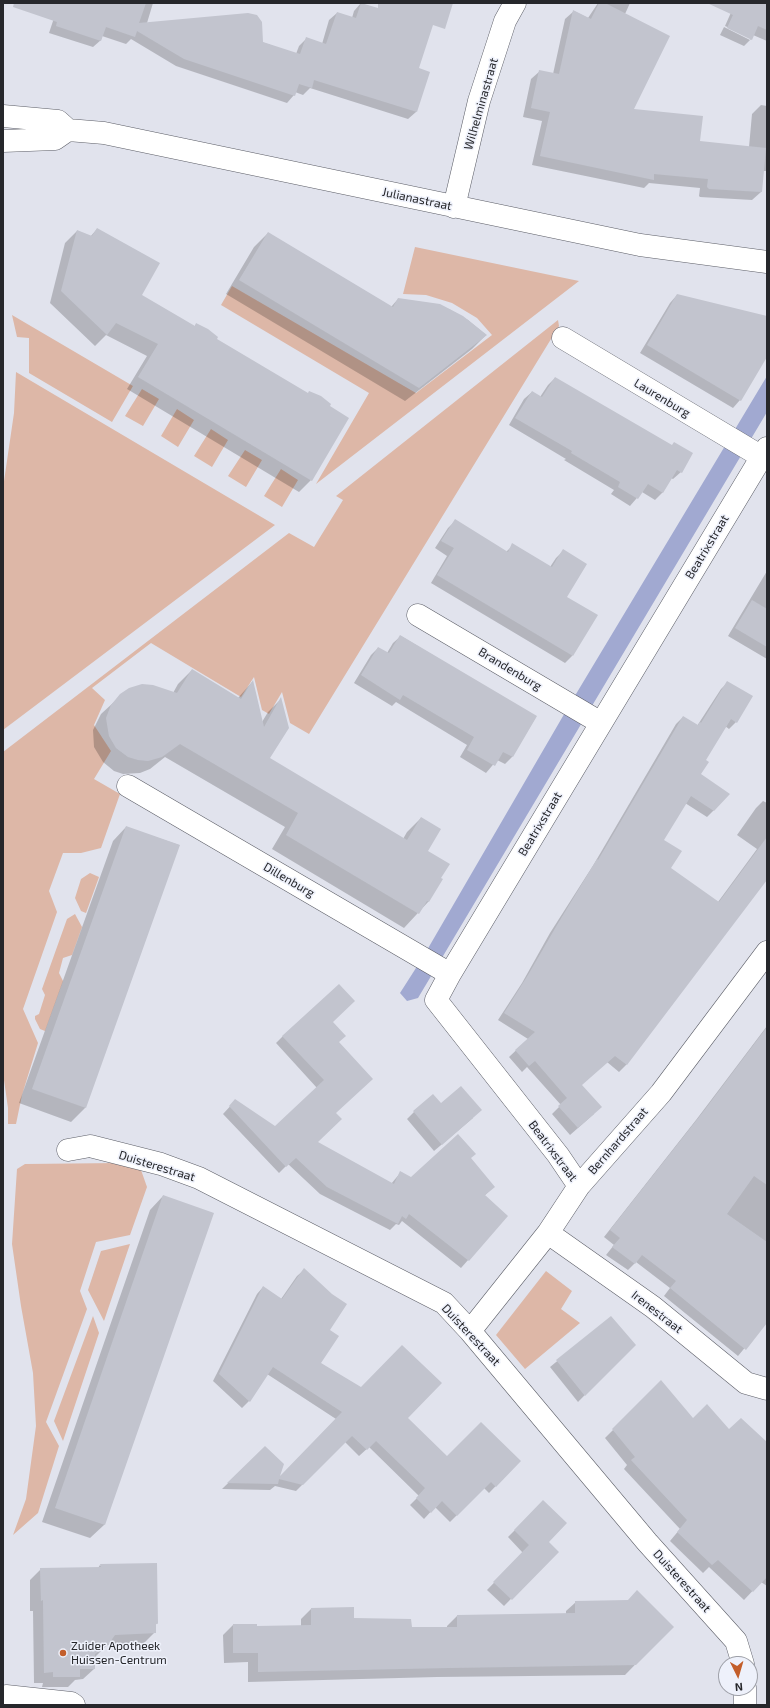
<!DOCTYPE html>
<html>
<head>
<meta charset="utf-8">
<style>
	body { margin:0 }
	#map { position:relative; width:770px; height:1708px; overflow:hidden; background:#e1e3ed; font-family:"Exo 2",sans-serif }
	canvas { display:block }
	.frame { position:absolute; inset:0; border:4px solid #26272b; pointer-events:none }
	.north { position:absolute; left:718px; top:1656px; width:40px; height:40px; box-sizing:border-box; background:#eef1fb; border:1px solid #9ea0a8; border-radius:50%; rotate:175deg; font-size:11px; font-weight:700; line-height:16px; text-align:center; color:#26272b }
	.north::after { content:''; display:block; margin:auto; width:14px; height:18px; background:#c35e2b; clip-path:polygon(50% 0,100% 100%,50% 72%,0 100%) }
</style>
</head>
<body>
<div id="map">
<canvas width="770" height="1708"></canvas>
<div class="frame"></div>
<div class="north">N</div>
</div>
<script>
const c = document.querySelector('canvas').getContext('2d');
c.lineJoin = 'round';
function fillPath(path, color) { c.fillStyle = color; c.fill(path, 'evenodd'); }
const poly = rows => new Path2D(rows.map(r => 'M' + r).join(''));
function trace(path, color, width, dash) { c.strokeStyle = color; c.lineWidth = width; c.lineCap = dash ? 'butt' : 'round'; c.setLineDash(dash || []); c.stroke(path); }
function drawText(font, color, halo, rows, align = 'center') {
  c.font = font + ' "Exo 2",sans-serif'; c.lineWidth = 3; c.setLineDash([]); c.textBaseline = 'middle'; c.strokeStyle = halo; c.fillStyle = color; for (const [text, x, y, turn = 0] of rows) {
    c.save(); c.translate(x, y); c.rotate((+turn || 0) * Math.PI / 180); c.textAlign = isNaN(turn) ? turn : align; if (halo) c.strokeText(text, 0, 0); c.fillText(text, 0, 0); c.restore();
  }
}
fillPath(poly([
	[415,247,579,281,316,484,369,393,221,305,232,286,416,393,492,335,477,318,452,303,426,295,403,294],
	[12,315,133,386,112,422,29,373,29,338,17,337],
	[558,320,559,326,309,734,290,723,282,692,269,714,262,710,254,677,241,697,151,643,92,688,105,700,94,725,111,751,94,779,120,794,101,848,81,853,63,853,49,891,57,912,23,1009,38,1043,22,1095,16,1124,8,1124,8,1108,3,1073,3,752,289,533,314,547,343,500,336,496],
	[16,372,275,525,3,730,3,488,14,413],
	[142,389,159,399,143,426,125,416],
	[177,409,194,420,178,447,161,436],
	[211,429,228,440,212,467,194,456],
	[245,450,262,460,246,487,228,476],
	[281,469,298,480,282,507,264,496],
	[90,873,99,877,86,913,81,911,75,898,81,879],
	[75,914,82,927,72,955,63,958,59,973,63,981,45,1031,40,1029,35,1019,35,1016,39,1014,45,995,42,989,67,919],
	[119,1163,141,1170,147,1187,130,1235,96,1242,80,1291,87,1309,46,1422,59,1446,38,1513,13,1535,26,1499,36,1426,33,1373,21,1306,12,1244,17,1169,25,1164],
	[130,1244,104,1321,88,1290,101,1251],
	[546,1271,572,1291,561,1309,580,1323,525,1369,496,1335],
	[93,1316,99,1333,63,1441,54,1421]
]), '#ddb7a7');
fillPath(poly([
	[767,376,767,412,418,998,407,1001,400,993,423,957,570,704]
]), '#a1a9d1');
fillPath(poly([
	[59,3,153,3,147,23,262,42,296,54,299,46,306,39,322,44,329,20,337,13,352,18,354,11,361,3,418,69,428,72,416,112,408,119,310,88,303,95,295,92,294,95,287,103,176,66,131,39,126,44,102,36,101,40,93,47,49,33],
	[598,3,630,3,625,14,632,110,699,142,749,147,752,114,761,105,767,106,767,171,763,171,761,192,752,200,700,197,699,196,700,188,649,183,644,188,532,165,542,121,523,117,531,79,540,71,553,74,565,19,574,11,588,18],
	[739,3,767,3,767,41,753,35,751,39,744,46,720,35,724,27,750,40,750,37,725,26,733,8],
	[97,229,141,296,194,327,196,324,215,339,311,480,299,492,127,389,147,356,106,335,95,346,50,303,65,243,77,231,90,237],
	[268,233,391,307,398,299,449,309,468,320,486,335,472,349,405,401,226,294,254,247],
	[677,295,767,317,767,355,740,400,733,408,640,353,670,303],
	[555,378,681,472,673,479,671,478,663,492,655,500,642,492,630,506,611,494,614,490,564,460,566,459,509,425,524,399,532,392,540,397,548,385],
	[455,521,506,552,513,545,550,567,556,558,563,551,566,597,572,656,565,663,431,583,447,556,435,548,448,528],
	[767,571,767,659,728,636],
	[401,636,536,717,512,757,505,764,497,760,486,773,460,757,467,745,396,702,392,706,354,683,371,655,378,648,387,653,393,643],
	[192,670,238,698,252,682,262,722,268,712,281,699,269,759,403,839,407,832,421,818,426,851,429,901,404,928,272,849,285,827,165,757,150,769,140,773,123,774,114,771,103,762,94,747,93,730,101,714,126,691,173,693,178,684],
	[728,682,736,722,729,729,725,726,704,761,700,774,714,810,707,817,685,803,663,840,670,869,718,902,757,849,737,835,756,808,763,801,767,803,767,878,626,1065,619,1072,607,1062,581,1085,594,1114,570,1135,552,1114,561,1105,527,1067,522,1072,509,1057,528,1039,498,1020,522,983,550,933,594,864,676,724,683,717,697,726,721,689],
	[126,827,179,845,85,1108,71,1122,19,1103,113,841],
	[332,1022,338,1042,335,1114,316,1142,391,1184,401,1172,411,1178,470,1158,494,1187,484,1196,507,1216,461,1268,402,1221,399,1225,396,1224,390,1230,320,1194,288,1164,279,1173,223,1114,235,1101,275,1127,317,1088,276,1043,283,1036],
	[767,1026,767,1321,738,1356,664,1296,670,1288,636,1262,628,1270,606,1255,614,1245,604,1237,696,1120],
	[441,1105,473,1118,434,1151,407,1119,414,1112],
	[163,1196,212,1213,104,1525,90,1538,42,1522,150,1210],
	[304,1270,329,1330,320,1363,406,1418,447,1457,520,1461,489,1493,484,1488,450,1522,435,1507,424,1519,410,1505,419,1496,369,1447,359,1456,345,1442,296,1491,275,1486,270,1490,222,1489,265,1447,278,1479,336,1419,267,1374,249,1401,242,1408,213,1381,257,1294,263,1287,281,1299,297,1276],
	[611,1317,634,1345,578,1402,550,1367],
	[661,1382,692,1419,729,1430,767,1444,767,1586,761,1582,744,1600,709,1567,703,1573,670,1541,680,1529,624,1469,627,1465,605,1438],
	[543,1502,547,1542,557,1552,504,1606,487,1590,523,1553,508,1537],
	[100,1565,157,1623,155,1626,155,1632,144,1643,107,1645,94,1658,94,1669,83,1679,75,1680,68,1687,42,1687,43,1683,34,1683,33,1611,30,1611,30,1580,41,1569,98,1568],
	[576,1602,672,1627,625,1675,437,1677,248,1682,248,1662,224,1663,223,1635,233,1625,256,1627,301,1626,301,1619,311,1609,353,1619,411,1628,447,1628,447,1626,457,1616,566,1614,566,1611]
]), '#0003');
fillPath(poly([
	[14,3,146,3,139,23,248,13,257,15,262,22,263,42,300,54,306,37,326,44,337,12,356,18,361,3,378,8,378,3,453,3,445,29,433,25,419,68,430,72,417,112,314,80,312,88,299,84,295,96,184,59,137,31,135,37,106,27,101,41,56,26,57,22,13,7],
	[599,3,605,3,670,36,634,109,703,116,700,141,766,148,762,192,709,189,707,187,708,179,654,174,654,180,540,156,550,112,531,108,539,70,559,74,573,10,591,19],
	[707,3,767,3,767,30,758,26,752,40,727,28,733,15],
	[97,228,160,263,142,295,195,326,196,323,208,329,218,337,217,339,308,393,309,391,321,396,331,404,330,406,349,418,312,481,138,377,158,344,116,323,107,335,61,291,77,230,92,236],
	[268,232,393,307,398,298,440,304,463,316,487,335,419,388,239,280],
	[677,294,767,316,767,357,741,401,647,345],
	[555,377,672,445,674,442,693,453,682,473,677,470,663,493,648,484,638,499,618,487,620,482,571,453,572,451,515,418,532,391,542,397],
	[455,519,508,552,512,543,552,567,563,549,587,564,567,597,598,615,573,656,437,575,454,548,441,541],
	[752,600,767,609,767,647,735,628],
	[400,635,537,716,513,757,503,752,495,766,467,750,474,737,403,695,400,700,361,675,378,647,389,653],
	[192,669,241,699,253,680,264,727,281,697,289,728,270,758,407,840,421,817,441,829,428,851,450,864,441,878,443,879,429,902,427,901,419,914,286,835,298,813,180,744,162,757,148,761,138,760,128,757,116,748,109,736,106,718,111,705,120,694,129,688,142,684,153,685,177,693],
	[727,681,753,696,737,723,731,719,706,760,709,762,701,774,730,794,714,811,691,796,664,840,682,851,671,868,719,902,767,837,767,880,627,1065,615,1056,582,1085,602,1107,578,1128,558,1106,567,1098,535,1061,529,1066,515,1050,535,1032,504,1013,528,975,557,925,597,859,598,860,683,716,698,725,700,722,701,723],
	[126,826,180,845,86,1108,32,1089],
	[339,984,355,1001,333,1022,346,1036,339,1042,373,1079,336,1113,342,1119,318,1142,394,1184,400,1171,411,1177,458,1134,476,1154,471,1158,495,1187,485,1195,508,1216,469,1261,409,1214,406,1219,402,1216,398,1224,327,1187,296,1158,286,1167,229,1106,235,1099,275,1126,324,1080,282,1036],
	[767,1027,767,1185,754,1176,727,1214,767,1242,767,1323,746,1350,670,1288,676,1281,642,1255,635,1264,612,1247,620,1238,610,1230,703,1112],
	[461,1086,482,1110,442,1145,413,1111,433,1094,441,1103],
	[163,1195,214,1213,105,1525,55,1508],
	[304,1268,332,1294,347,1304,330,1330,339,1336,321,1363,361,1387,402,1345,442,1383,408,1418,447,1456,481,1422,521,1461,496,1487,491,1482,457,1516,442,1501,431,1513,416,1498,425,1488,376,1441,367,1450,352,1436,303,1485,279,1479,278,1484,227,1483,265,1446,284,1464,280,1476,342,1412,273,1367,250,1402,219,1374,263,1286,282,1299],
	[611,1316,636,1345,585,1396,556,1360],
	[661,1380,693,1418,707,1404,729,1429,741,1418,767,1442,767,1577,753,1592,718,1560,712,1565,677,1532,687,1520,631,1460,635,1457,612,1429],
	[543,1500,567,1523,549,1542,559,1552,512,1600,493,1582,529,1545,514,1530],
	[157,1563,158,1624,156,1623,156,1633,115,1635,108,1645,95,1654,95,1669,80,1669,80,1677,53,1677,53,1672,44,1673,43,1600,41,1601,40,1568,101,1567,100,1564],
	[637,1590,674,1627,636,1665,448,1668,258,1672,258,1653,233,1653,233,1624,257,1624,257,1626,311,1625,311,1608,354,1607,354,1618,411,1619,412,1627,457,1627,457,1615,575,1613,575,1601,628,1600]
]), '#c2c4ce');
const street = poly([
	[3,116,58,121,68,130],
	[3,141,55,139,68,130,104,133,640,245,767,262],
	[454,207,479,101,505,21,515,3],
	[563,338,762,457],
	[418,615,601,723],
	[128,786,450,974],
	[68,1150,90,1146,161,1164,199,1178,444,1303,470,1331,647,1542,736,1641,743,1664],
	[579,1186,558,1155,436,1000,450,974,767,448],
	[548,1233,653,1307,746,1383,767,1389],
	[470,1331,548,1233,579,1186,661,1093,767,952],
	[745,1688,745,1705]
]);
const secondary = poly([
	[6,1696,71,1703,74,1705]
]);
trace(street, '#5c5e67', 23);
trace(secondary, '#5c5e67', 23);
trace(street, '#fff', 22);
trace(secondary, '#fff', 22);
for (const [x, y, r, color] of [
	[63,1653,4,"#c35e2b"]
]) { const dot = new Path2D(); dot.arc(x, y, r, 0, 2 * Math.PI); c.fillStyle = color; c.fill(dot); trace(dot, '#eef1fb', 1.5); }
drawText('12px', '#26272b', '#eef1fb', [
	["Wilhelminastraat",481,104,-74],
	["Julianastraat",417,199,12],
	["Laurenburg",662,398,31],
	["Beatrixstraat",707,547,-59],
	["Brandenburg",510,669,31],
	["Beatrixstraat",540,824,-59],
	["Dillenburg",289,880,30],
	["Bernhardstraat",618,1141,-49],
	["Beatrixstraat",553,1151,53],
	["Duisterestraat",157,1166,17],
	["Irenestraat",657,1312,38],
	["Duisterestraat",471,1335,47],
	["Duisterestraat",682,1581,48]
]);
drawText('12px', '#26272b', '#eef1fb', [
	["Zuider Apotheek",71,1646],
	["Huissen-Centrum",71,1660]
], 'left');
</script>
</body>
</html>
